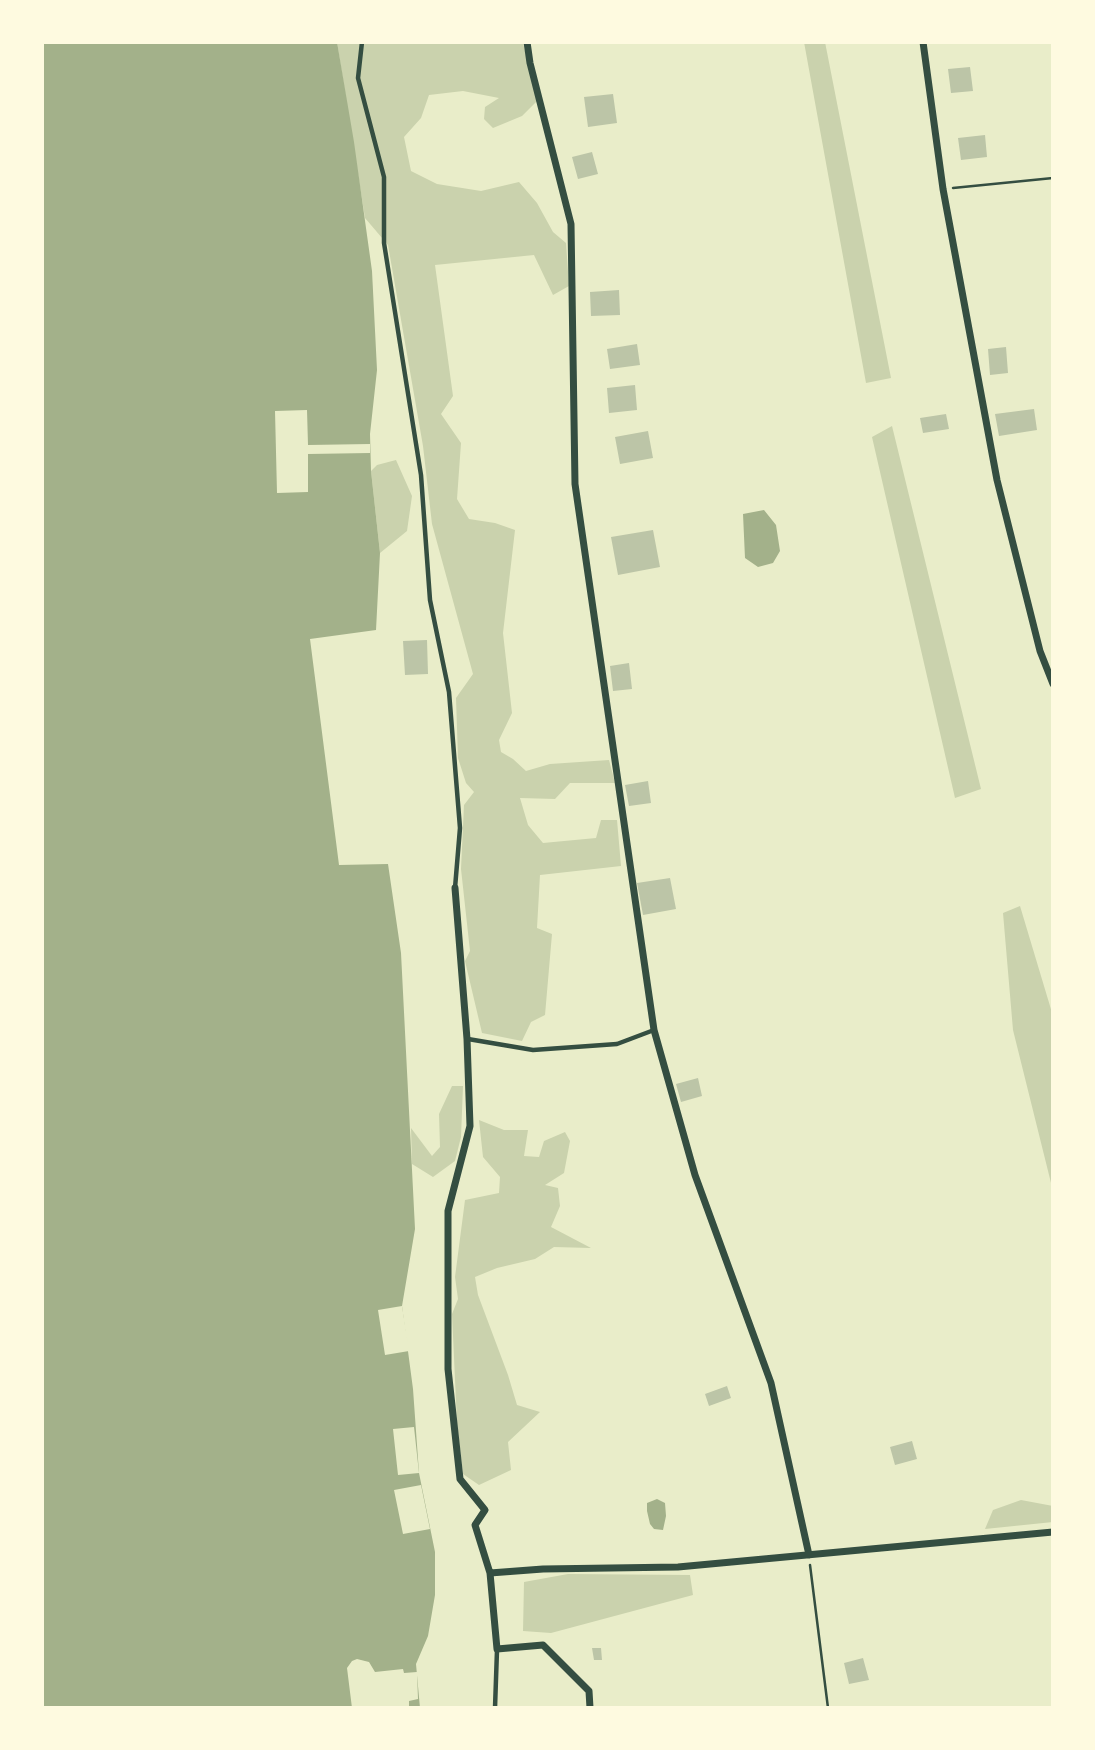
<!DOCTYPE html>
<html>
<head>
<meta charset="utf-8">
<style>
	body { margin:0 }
	#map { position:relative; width:1095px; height:1750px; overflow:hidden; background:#e9edc9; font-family:Overpass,sans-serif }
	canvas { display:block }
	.frame { position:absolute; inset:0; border:44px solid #fefae0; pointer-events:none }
</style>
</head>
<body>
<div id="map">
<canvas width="1095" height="1750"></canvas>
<div class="frame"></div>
</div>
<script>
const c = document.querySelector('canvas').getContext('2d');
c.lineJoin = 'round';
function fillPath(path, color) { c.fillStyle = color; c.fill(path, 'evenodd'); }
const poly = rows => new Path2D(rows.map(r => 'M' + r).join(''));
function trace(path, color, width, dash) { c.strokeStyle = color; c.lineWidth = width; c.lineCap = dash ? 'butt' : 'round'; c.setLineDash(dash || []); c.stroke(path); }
fillPath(poly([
	[337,42,523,43,537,101,522,116,493,128,484,119,485,107,499,98,463,91,429,95,421,118,404,137,411,171,437,184,481,191,519,182,537,203,553,232,566,243,569,286,553,295,534,255,435,265,453,396,441,414,461,443,457,499,469,519,495,523,515,530,503,633,512,713,499,740,501,752,513,759,526,771,550,764,609,760,615,783,570,783,555,799,520,798,528,825,543,843,596,838,601,820,617,820,621,866,540,875,537,928,552,934,545,1015,531,1022,522,1041,482,1033,465,961,470,951,461,869,464,805,474,792,466,783,458,758,456,698,473,674,432,524,423,446,388,245,365,218],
	[804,42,825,42,891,378,866,383],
	[892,426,981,789,955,798,872,437],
	[396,460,412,496,407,531,380,553,371,471,377,465],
	[1020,906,1053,1016,1053,1191,1013,1030,1003,913],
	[452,1086,463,1086,461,1137,455,1161,433,1177,412,1164,411,1128,432,1156,440,1147,439,1114],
	[479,1120,504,1130,528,1130,524,1156,539,1157,544,1141,565,1132,570,1141,564,1173,545,1185,558,1188,560,1206,551,1227,591,1248,554,1247,535,1259,497,1268,475,1277,478,1295,508,1375,517,1405,540,1412,508,1442,511,1470,479,1485,463,1474,457,1423,452,1314,458,1299,455,1277,465,1200,499,1193,500,1177,483,1157],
	[1021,1500,1053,1506,1053,1522,985,1529,993,1510],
	[568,1574,690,1575,693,1595,551,1633,523,1631,524,1582]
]), '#cad2ad');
fillPath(poly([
	[42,42,337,42,354,142,372,271,377,370,370,434,371,471,380,553,376,630,310,639,339,865,388,864,401,953,415,1229,402,1306,413,1389,419,1473,435,1552,435,1595,428,1636,416,1664,420,1708,42,1708],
	[764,510,776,525,780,551,773,563,758,567,745,558,743,514],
	[657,1499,665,1503,666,1516,663,1530,654,1529,650,1524,647,1511,647,1503]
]), '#a3b18a');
fillPath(poly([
	[307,410,308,445,370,444,370,453,308,454,308,492,277,493,275,411],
	[402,1306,409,1351,385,1355,378,1310],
	[414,1427,419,1473,398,1475,393,1429],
	[421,1485,430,1529,403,1534,394,1490],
	[357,1659,369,1662,375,1672,403,1669,404,1673,417,1672,418,1699,409,1701,409,1708,352,1708,347,1668,352,1661]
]), '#e9edc9');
fillPath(poly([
	[970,67,973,91,951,93,948,69],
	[613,94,617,123,588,127,584,97],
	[985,135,987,157,961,160,958,138],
	[592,152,598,174,578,179,572,157],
	[619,290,620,315,591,316,590,292],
	[637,344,640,365,610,369,607,349],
	[1006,347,1008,373,990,375,988,349],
	[635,385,637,410,609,413,607,388],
	[1034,409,1037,430,999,436,995,414],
	[946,414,949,429,923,433,920,418],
	[648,431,653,458,620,464,615,437],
	[653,530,660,567,618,575,611,537],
	[427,640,428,674,405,675,403,641],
	[629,663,632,689,613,691,610,666],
	[648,781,651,803,629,806,625,785],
	[670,878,676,909,643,915,637,883],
	[698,1078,702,1096,681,1102,676,1084],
	[727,1386,731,1398,709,1406,705,1394],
	[912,1441,917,1459,895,1465,890,1447],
	[592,1648,601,1648,602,1660,594,1660],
	[863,1658,869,1680,849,1684,844,1663]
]), '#bcc5a7');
trace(poly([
	[953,188,1053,178],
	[810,1565,828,1708]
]), '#344e41', 2.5);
trace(poly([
	[362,42,358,78,384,177,384,243,421,475,430,600,449,692,460,828,455,888],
	[468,1039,533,1050,617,1044,654,1030],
	[495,1708,497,1650]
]), '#344e41', 4.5);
trace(poly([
	[527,42,530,63,571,224,575,484,654,1030,695,1175,771,1383,809,1555],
	[923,42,943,189,997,480,1040,651,1053,684],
	[455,888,467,1039,470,1126,448,1211,448,1369,460,1479,485,1510,475,1525,490,1573,497,1649,543,1645,589,1691,590,1708],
	[490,1573,543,1569,678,1567,1053,1532]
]), '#344e41', 7);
</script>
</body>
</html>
